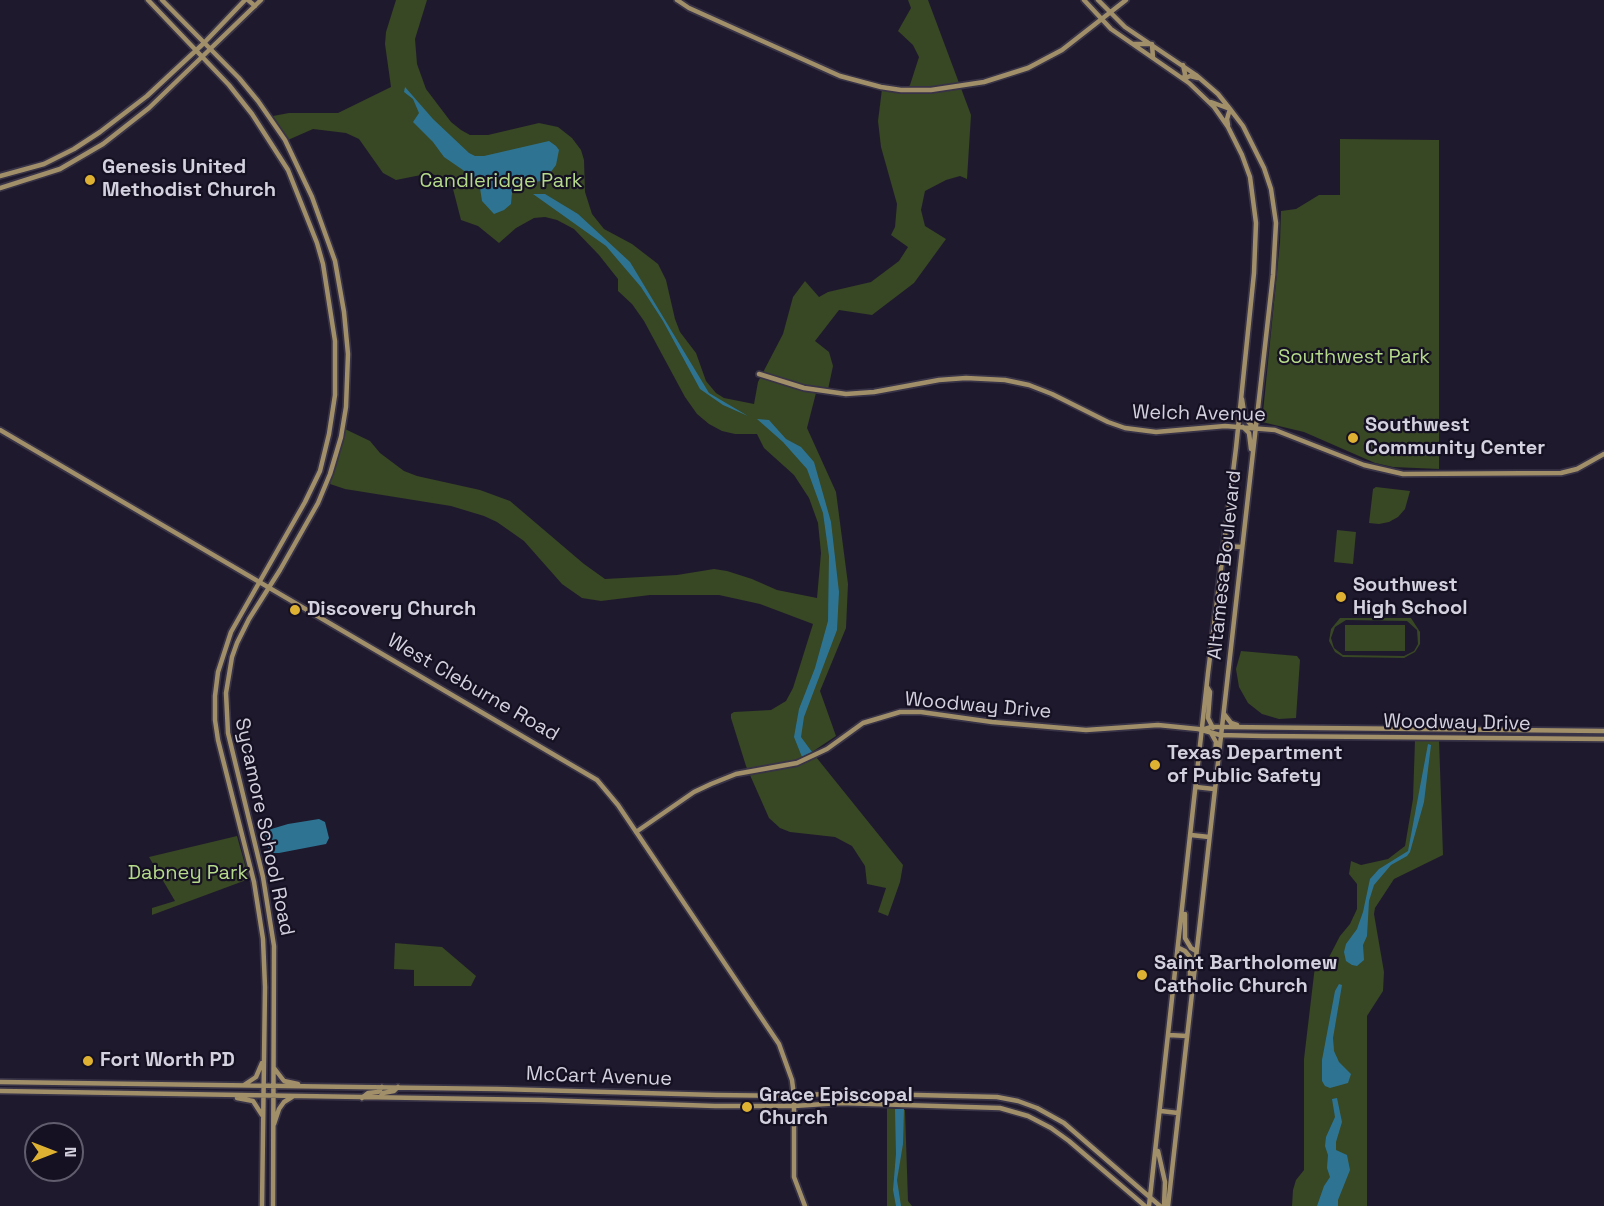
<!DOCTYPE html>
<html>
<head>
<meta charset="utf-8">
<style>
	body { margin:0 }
	#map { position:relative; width:1604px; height:1206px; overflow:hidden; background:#1f192d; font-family:"Space Grotesk",sans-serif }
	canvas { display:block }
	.north { position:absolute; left:24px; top:1122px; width:60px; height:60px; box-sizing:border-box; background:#161023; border:2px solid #625d6e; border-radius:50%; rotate:90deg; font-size:16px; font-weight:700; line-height:24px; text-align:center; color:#d4d1df }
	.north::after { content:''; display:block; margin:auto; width:21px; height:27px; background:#deb133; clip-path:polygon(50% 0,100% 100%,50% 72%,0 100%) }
</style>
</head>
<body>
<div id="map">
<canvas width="1604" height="1206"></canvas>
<div class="north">N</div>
</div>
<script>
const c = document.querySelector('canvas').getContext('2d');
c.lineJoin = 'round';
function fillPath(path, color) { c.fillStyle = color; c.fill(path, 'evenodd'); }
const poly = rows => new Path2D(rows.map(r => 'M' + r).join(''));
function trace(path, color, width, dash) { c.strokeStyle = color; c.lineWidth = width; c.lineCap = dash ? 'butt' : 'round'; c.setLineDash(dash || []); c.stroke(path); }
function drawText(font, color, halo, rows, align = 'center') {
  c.font = font + ' "Space Grotesk",sans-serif'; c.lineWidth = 4.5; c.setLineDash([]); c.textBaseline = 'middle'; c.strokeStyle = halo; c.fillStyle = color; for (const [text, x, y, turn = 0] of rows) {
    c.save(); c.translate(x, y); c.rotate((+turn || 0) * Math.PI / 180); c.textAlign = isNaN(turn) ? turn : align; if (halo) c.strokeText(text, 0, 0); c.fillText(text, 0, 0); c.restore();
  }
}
fillPath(poly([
	[396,0,427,0,415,39,417,64,426,89,451,122,461,130,470,135,488,135,539,123,558,127,572,138,581,150,584,160,585,192,592,214,604,229,632,244,658,264,666,280,675,319,680,332,696,353,706,381,716,393,724,398,754,404,758,382,783,334,793,297,805,281,819,297,828,292,871,282,899,261,908,247,891,235,895,227,897,204,881,147,878,121,882,89,905,91,910,85,919,57,913,45,898,31,911,8,908,0,928,0,971,115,967,179,960,176,946,180,925,191,921,210,925,226,946,239,914,283,872,315,839,310,815,341,829,352,833,366,827,394,816,393,807,428,836,492,848,584,846,628,820,691,836,736,812,752,903,865,900,882,888,916,878,912,886,888,867,884,865,866,852,846,835,837,790,832,780,828,769,818,746,766,731,718,731,714,734,712,771,710,786,701,793,688,813,624,760,604,719,595,650,595,601,601,582,598,562,584,524,541,497,522,484,516,451,506,345,489,330,484,345,429,370,441,380,453,404,471,417,476,480,490,510,501,584,564,605,579,677,575,714,569,727,571,752,579,777,590,817,598,821,553,818,523,809,498,794,475,764,448,757,434,735,434,722,431,709,424,697,414,685,397,644,321,632,304,618,291,618,279,599,255,574,229,557,220,545,217,534,218,516,228,499,243,478,226,461,220,453,189,446,182,431,173,396,180,383,173,359,139,346,133,313,129,288,140,273,116,289,113,338,113,391,87,385,44,386,32],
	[1340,139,1439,140,1439,469,1393,467,1375,463,1304,432,1262,422,1280,242,1281,211,1296,209,1319,195,1340,195],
	[1376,487,1410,491,1405,509,1398,517,1389,522,1379,524,1369,523,1373,489],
	[1337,530,1356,532,1353,564,1334,562],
	[1340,618,1411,618,1420,632,1420,644,1415,652,1404,658,1343,657,1335,652,1329,641,1331,629],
	[1346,620,1407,621,1417,630,1418,644,1414,651,1404,656,1343,655,1334,648,1331,638,1335,627],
	[1345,625,1405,625,1405,651,1345,651],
	[1241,651,1297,656,1300,660,1296,718,1279,719,1262,714,1248,703,1239,687,1236,669],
	[1415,740,1439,740,1443,855,1394,879,1375,908,1374,914,1384,972,1383,991,1367,1016,1367,1206,1292,1206,1293,1190,1296,1180,1304,1170,1304,1059,1315,966,1327,961,1340,936,1350,924,1357,909,1357,884,1349,874,1351,861,1361,865,1388,859,1405,846,1413,799],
	[237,836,249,879,152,915,152,908,175,901,149,857],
	[395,943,442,947,476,976,471,986,414,986,414,970,394,969],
	[887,1108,905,1110,908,1201,912,1206,887,1206]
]), '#384724');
fillPath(poly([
	[405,87,433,119,469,153,475,156,484,156,549,141,556,146,559,150,556,165,547,177,542,181,517,184,512,193,511,204,504,210,494,214,482,201,480,188,476,179,444,157,433,142,413,122,419,113,413,99,404,92],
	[533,194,545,194,578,214,630,262,709,393,748,416,723,405,700,389,663,321,641,287,606,246],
	[757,419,769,420,786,439,801,447,814,462,831,522,839,592,837,630,804,717,801,737,812,752,802,757,794,737,799,709,815,668,828,621,829,556,823,513,807,469,783,442],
	[1428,744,1431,745,1424,802,1410,852,1407,856,1391,865,1374,885,1369,901,1367,936,1363,945,1364,960,1357,966,1352,965,1346,961,1344,952,1346,944,1357,929,1363,912,1370,879,1379,869,1408,851],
	[319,819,325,822,329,838,326,844,279,853,273,853,269,850,265,833,268,830,288,824],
	[1339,984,1342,985,1333,1038,1334,1051,1339,1062,1351,1074,1348,1083,1330,1088,1325,1086,1322,1081,1322,1060,1335,991],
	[1337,1098,1342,1122,1336,1142,1336,1150,1347,1155,1350,1170,1338,1200,1338,1206,1317,1206,1324,1186,1330,1177,1327,1168,1328,1155,1325,1146,1326,1137,1335,1117,1332,1099],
	[895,1109,904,1109,903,1144,897,1180,901,1206,896,1206,893,1190,896,1154]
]), '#2e7492');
const secondary = poly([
	[148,0,229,85,252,114,288,170,317,243,323,264,335,341,335,395,329,434,320,471,305,502,231,632,218,672,215,696,215,720,218,740,254,882,263,939,265,987,262,1206],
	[162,0,239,78,258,101,285,140,312,197,335,261,344,312,348,354,346,407,341,437,330,474,318,503,280,570,249,619,237,643,232,657,226,693,228,733,263,877,274,946,273,1206],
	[248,0,255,6],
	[677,0,689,8,840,76,881,87,901,90,931,90,984,82,1028,68,1062,50,1126,0],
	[1084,0,1111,29,1189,83,1214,107,1228,127,1242,155,1250,177,1256,223,1254,273,1236,448,1208,673,1149,1206],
	[1098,0,1125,27,1196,75,1218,94,1230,109,1243,126,1264,168,1271,189,1276,223,1273,275,1168,1206],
	[1133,44,1152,44,1153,58],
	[1183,65,1185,74,1184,79,1190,76,1198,78],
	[1211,102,1230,109,1227,119,1228,125],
	[0,176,44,164,74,149,100,132,147,96,204,43,245,0],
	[0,188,60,169,103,144,149,108,261,0],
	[759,374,804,388,846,394,874,392,939,380,966,378,1005,380,1029,385,1052,394,1108,422,1125,428,1156,432,1225,426,1275,430,1364,465,1403,474,1561,473,1577,469,1604,454],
	[1242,399,1245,418,1252,426],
	[1243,427,1249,433,1251,449],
	[0,430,597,780,618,805,779,1044,792,1080,794,1096,794,1177,805,1206],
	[1224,546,1242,547],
	[1207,687,1210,692,1208,718,1213,728],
	[1224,714,1231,723,1237,725],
	[1202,730,1211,727,1227,727,1604,731],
	[1211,733,1216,742,1215,753],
	[1196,787,1214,789],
	[636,832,694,792,711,784,736,774,797,763,827,749,863,723,900,712,921,712,992,722,1086,730,1158,725,1198,729,1220,735,1263,736,1604,739],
	[1191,835,1209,837],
	[1185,914,1185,938,1191,948,1196,951],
	[1179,948,1185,951,1190,957,1190,980,1193,985],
	[1169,1035,1187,1036],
	[274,1068,284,1081,298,1084],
	[0,1082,498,1089,716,1095,794,1096,838,1093,997,1097,1018,1101,1037,1108,1064,1123,1160,1206],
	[244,1085,256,1077,262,1063],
	[0,1091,542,1100,715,1106,794,1106,840,1103,1000,1108,1028,1116,1051,1128,1069,1141,1145,1206],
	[381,1096,383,1093,394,1091,398,1087],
	[237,1098,253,1101,262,1115],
	[362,1098,368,1093,378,1092,382,1087],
	[1161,1111,1178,1113],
	[274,1124,279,1109,284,1102,292,1097],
	[1158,1151,1165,1182,1164,1206]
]);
trace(secondary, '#383346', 8);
trace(secondary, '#a18f69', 4.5);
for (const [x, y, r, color] of [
	[90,180,6,"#deb133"],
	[1353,438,6,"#deb133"],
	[1341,597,6,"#deb133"],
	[295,610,6,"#deb133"],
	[1155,765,6,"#deb133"],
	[1142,975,6,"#deb133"],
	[88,1061,6,"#deb133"],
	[747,1107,6,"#deb133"]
]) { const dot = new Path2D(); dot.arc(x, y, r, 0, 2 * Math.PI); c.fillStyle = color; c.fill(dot); trace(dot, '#161023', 2); }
drawText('bold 20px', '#d4d1df', '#161023', [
	["Genesis United",102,168],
	["Methodist Church",102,191],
	["Southwest",1365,426],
	["Community Center",1365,449],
	["Southwest",1353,586],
	["High School",1353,609],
	["Discovery Church",307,610],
	["Texas Department",1167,754],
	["of Public Safety",1167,777],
	["Saint Bartholomew",1154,964],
	["Catholic Church",1154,987],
	["Fort Worth PD",100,1061],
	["Grace Episcopal",759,1096],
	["Church",759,1119]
], 'left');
drawText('20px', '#b5da89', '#161023', [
	["Candleridge Park",501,182],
	["Southwest Park",1354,358],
	["Dabney Park",188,874]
]);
drawText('20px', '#d4d1df', '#161023', [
	["Welch Avenue",1199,414,1],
	["Altamesa Boulevard",1225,565,-84],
	["West Cleburne Road",473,688,30],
	["Woodway Drive",978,706,5],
	["Woodway Drive",1457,723,1],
	["Sycamore School Road",264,827,78],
	["McCart Avenue",599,1077,2]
]);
</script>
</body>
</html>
